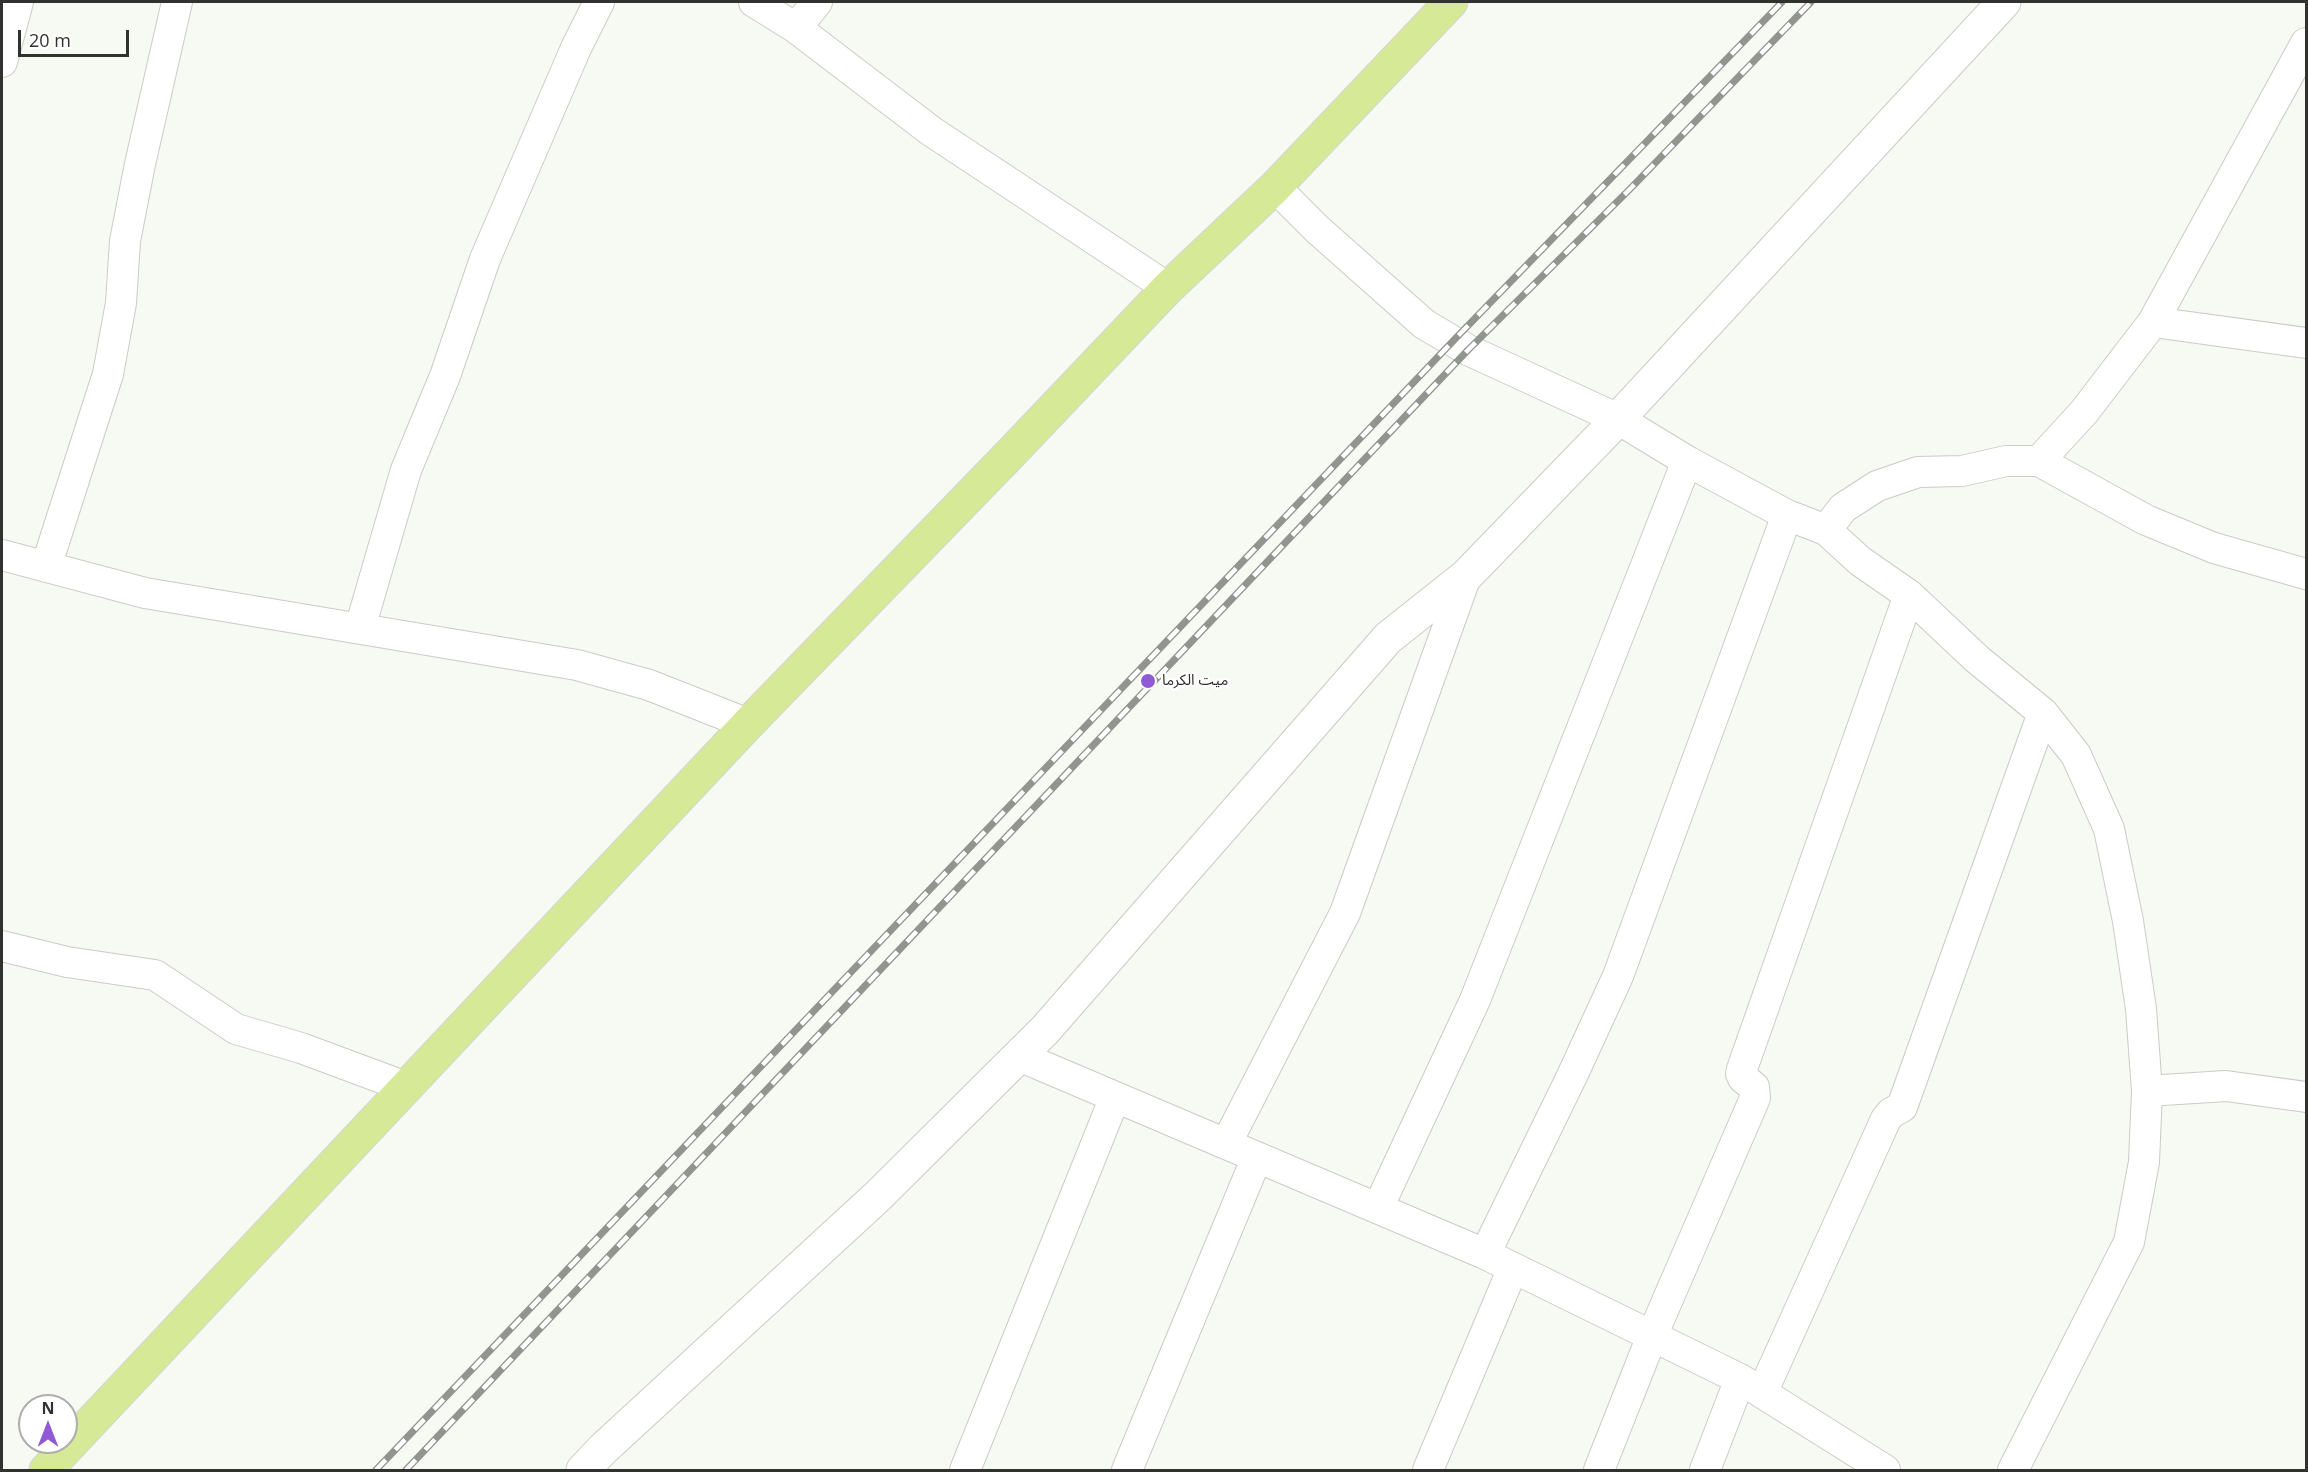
<!DOCTYPE html>
<html>
<head>
<meta charset="utf-8">
<style>
	body { margin:0 }
	#map { position:relative; width:2308px; height:1472px; overflow:hidden; background:#f7f9f3; font-family:"Open Sans",sans-serif }
	canvas { display:block }
	.frame { position:absolute; inset:0; border:3px solid #313230; pointer-events:none }
	.north { position:absolute; left:18px; top:1394px; width:60px; height:60px; box-sizing:border-box; background:#fff; border:2px solid #adadac; border-radius:50%; rotate:0deg; font-size:16px; font-weight:700; line-height:24px; text-align:center; color:#313230 }
	.north::after { content:''; display:block; margin:auto; width:21px; height:27px; background:#8f5ad3; clip-path:polygon(50% 0,100% 100%,50% 72%,0 100%) }
	.scale { position:absolute; left:18px; top:30px; width:111px; height:27px; box-sizing:border-box; border:3px solid #313230; border-top:0; padding-left:8px; font-size:18px; line-height:21px; white-space:nowrap; color:#313230; -webkit-text-stroke:4px #fff; paint-order:stroke }
</style>
</head>
<body>
<div id="map">
<canvas width="2308" height="1472"></canvas>
<div class="frame"></div>
<div class="north">N</div>
<div class="scale">20 m</div>
</div>
<script>
const c = document.querySelector('canvas').getContext('2d');
c.lineJoin = 'round';
const poly = rows => new Path2D(rows.map(r => 'M' + r).join(''));
function trace(path, color, width, dash) { c.strokeStyle = color; c.lineWidth = width; c.lineCap = dash ? 'butt' : 'round'; c.setLineDash(dash || []); c.stroke(path); }
function drawText(font, color, halo, rows, align = 'center') {
  c.font = font + ' "Open Sans","Noto Sans Arabic",sans-serif'; c.lineWidth = 4.5; c.setLineDash([]); c.textBaseline = 'middle'; c.strokeStyle = halo; c.fillStyle = color; for (const [text, x, y, turn = 0] of rows) {
    c.save(); c.translate(x, y); c.rotate((+turn || 0) * Math.PI / 180); c.textAlign = isNaN(turn) ? turn : align; if (halo) c.strokeText(text, 0, 0); c.fillText(text, 0, 0); c.restore();
  }
}
const minor = poly([
	[754,2,796,28,931,131,1168,288],
	[796,28,817,2],
	[2,62,18,2],
	[1275,187,1317,229,1424,324,1468,350,1618,419,1687,461,1787,515,1826,530,1860,561,1909,595,1977,659,2043,713,2076,755,2109,829,2128,921,2141,1009,2147,1091,2144,1162,2129,1242,2013,1470],
	[2153,322,2306,343],
	[2039,461,2146,520,2214,548,2306,574],
	[1826,530,1843,508,1877,486,1918,472,1962,471,2006,461,2039,461,2084,412,2153,322,2306,43],
	[2,555,145,593,577,665,649,685,748,724],
	[46,567,108,374,121,303,125,241,140,164,177,2],
	[360,628,406,470,445,376,485,259,576,48,599,2],
	[2,946,67,962,155,975,236,1029,301,1048,406,1087],
	[1019,1056,1485,1254,1740,1379,1885,1470],
	[2147,1091,2226,1086,2306,1097],
	[1226,1144,1345,913,1466,576],
	[1378,1208,1475,1000,1687,461],
	[1485,1254,1572,1076,1618,976,1787,515],
	[1762,1393,1886,1119,1891,1113,1902,1107,2043,713],
	[965,1470,1115,1097],
	[1127,1470,1257,1157],
	[1428,1470,1513,1268],
	[1599,1470,1652,1336,1755,1098,1754,1087,1743,1078,1741,1074,1742,1069,1909,595],
	[1705,1470,1740,1379]
]);
const tertiary = poly([
	[583,1470,603,1449,878,1196,1045,1030,1388,638,1466,576,1618,419,2004,2]
]);
const primary = poly([
	[46,1470,748,724,1012,452,1168,288,1275,187,1451,2]
]);
trace(minor, '#caccc6', 32);
trace(tertiary, '#caccc6', 35);
trace(primary, '#d6d6d6', 35);
trace(minor, '#fff', 30);
trace(tertiary, '#fff', 33);
trace(primary, '#d6e997', 33);
const rail = poly([
	[376,1470,1454,340,1782,2],
	[406,1470,1468,350,1630,189,1811,2]
]);
trace(rail, '#929490', 7);
trace(rail, '#fff', 4.5, [14]);
for (const [x, y, r, color] of [
	[1148,681,8,"#8f5ad3"]
]) { const dot = new Path2D(); dot.arc(x, y, r, 0, 2 * Math.PI); c.fillStyle = color; c.fill(dot); trace(dot, '#fff', 2); }
drawText('15px', '#313230', '#fff', [
	["ميت الكرما",1162,681]
], 'left');
</script>
</body>
</html>
